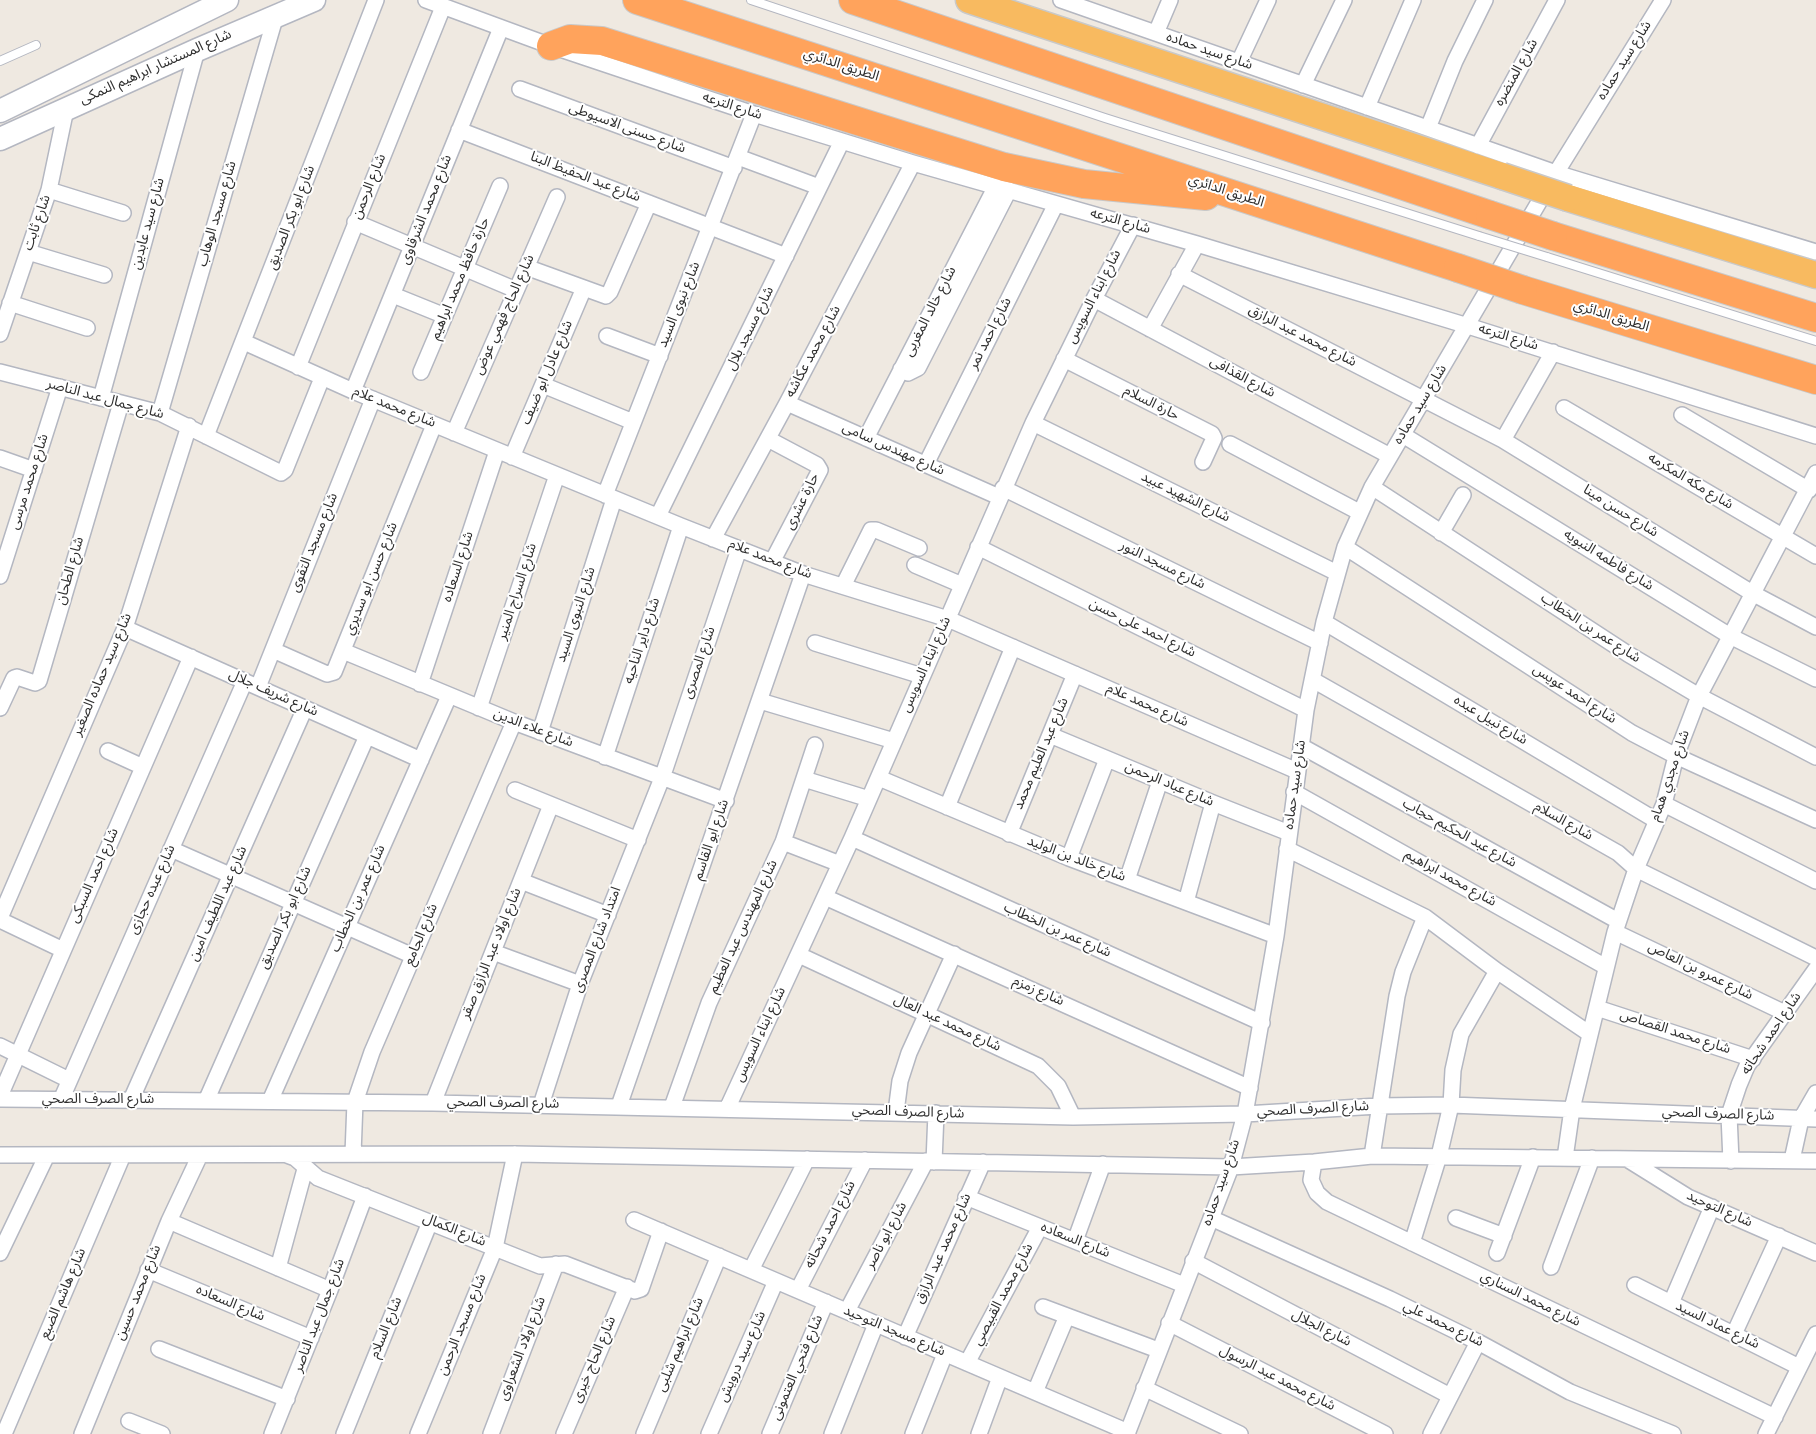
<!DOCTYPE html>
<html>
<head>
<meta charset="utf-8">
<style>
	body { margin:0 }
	canvas { display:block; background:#efe9e1 }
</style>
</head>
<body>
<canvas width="1816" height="1434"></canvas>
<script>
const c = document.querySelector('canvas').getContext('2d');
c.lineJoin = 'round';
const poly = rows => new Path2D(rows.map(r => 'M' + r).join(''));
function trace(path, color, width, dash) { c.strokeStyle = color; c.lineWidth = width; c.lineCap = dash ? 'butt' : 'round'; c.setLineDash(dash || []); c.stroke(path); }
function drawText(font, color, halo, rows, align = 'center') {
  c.font = font + ' Overpass,"Noto Sans Arabic",sans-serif'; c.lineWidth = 4; c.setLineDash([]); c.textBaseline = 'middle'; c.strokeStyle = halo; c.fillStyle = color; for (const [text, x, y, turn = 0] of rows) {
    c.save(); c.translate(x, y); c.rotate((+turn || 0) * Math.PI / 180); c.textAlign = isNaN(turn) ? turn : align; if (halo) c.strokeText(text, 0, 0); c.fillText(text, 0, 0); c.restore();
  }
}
const service = poly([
	[751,0,1105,118,1479,236],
	[0,61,36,45],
	[1547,257,1816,341]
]);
const minor = poly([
	[426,0,551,46,754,114,913,163,1197,244,1468,326,1816,436],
	[1061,0,1556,173,1816,252],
	[1156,33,1170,0],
	[1239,62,1268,0],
	[1303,85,1344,0],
	[520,89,734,168],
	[1367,107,1413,0],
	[1428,128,1455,61,1485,0],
	[459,130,786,256],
	[1478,146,1557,0],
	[738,157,819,187],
	[49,190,123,213],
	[355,222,516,290],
	[28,252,104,275],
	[526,267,606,296,610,292,649,203],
	[1179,274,1503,440,1752,593,1816,627],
	[393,295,445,316],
	[1094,299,1390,456],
	[10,303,87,328],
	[1150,329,1197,244],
	[0,334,49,190,66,109],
	[607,336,660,356],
	[244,342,353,391,681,526,803,574,948,619,1297,771],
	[1064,359,1212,434,1214,438,1203,462],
	[298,367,443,7],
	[901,369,908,373,918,368,1009,190],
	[0,372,160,413,281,473,285,470,322,378],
	[421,372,500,186],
	[543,385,633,422],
	[353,391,501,28],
	[101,398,197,50],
	[787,403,999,497],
	[1564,408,1816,556],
	[160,413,276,15],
	[1682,415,1809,490],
	[1033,423,1337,573],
	[454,433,557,197],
	[1403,435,1730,636,1816,679],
	[206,436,376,0],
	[866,438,996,186],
	[768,439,817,465,820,470,772,562],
	[1503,440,1553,352],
	[1230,444,1359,512],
	[512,457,584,288],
	[0,458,34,470],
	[926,464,1056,204],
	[1372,487,1628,654,1699,696,1816,757],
	[1003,488,1320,643],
	[605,495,754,114],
	[658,516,842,141],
	[1441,533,1463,495],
	[713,539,787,403,913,163],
	[978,547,1306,710],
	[1345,547,1632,733,1676,756,1816,820],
	[915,565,962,585],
	[0,576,60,387],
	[843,586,871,530,876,530,919,548],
	[1324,622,1657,821],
	[125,628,421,760],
	[815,643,922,676],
	[273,650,327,674,334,672,434,425],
	[343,651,514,722,726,801],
	[1313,680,1618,853,1636,869,1816,958],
	[420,684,497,451],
	[258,687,373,399],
	[760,701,894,741],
	[0,708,14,678,17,677,35,683,39,681,121,403],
	[479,708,557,475],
	[540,732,614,499],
	[1050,735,1213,803,1289,833],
	[1301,746,1618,921],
	[108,751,143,767],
	[605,757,681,526],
	[879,778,1069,858,1276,936],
	[804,779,869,799],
	[515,790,638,840],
	[1294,792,1606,967],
	[1664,804,1816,881],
	[947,807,1013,647],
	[1009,834,1075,674],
	[852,838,1262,1023],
	[783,842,840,864],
	[171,849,413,956],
	[1287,849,1425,917,1497,971,1590,1034],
	[1069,858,1107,759],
	[1127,880,1160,781],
	[521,881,608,915],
	[825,897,1250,1088],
	[1186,902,1213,803],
	[0,918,125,628,189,426],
	[0,920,63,950],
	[1615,932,1785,1013],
	[493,952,580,984],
	[799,955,1038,1066,1058,1086,1073,1117],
	[1597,1008,1753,1059],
	[0,1046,69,1080],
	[0,1096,191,657],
	[0,1099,433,1103,1073,1117,1245,1114,1378,1106,1451,1105,1816,1119],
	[61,1100,245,681],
	[131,1100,305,708],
	[206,1101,367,736],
	[270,1101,449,696],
	[433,1103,551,805],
	[541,1105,580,984,662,778,739,549],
	[619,1106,803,574],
	[672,1107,709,1003,783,842,815,745],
	[727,1109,852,838,1033,423,1094,299,1133,225],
	[896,1112,900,1081,909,1053,954,954],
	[353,1154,355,1102,372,1052,514,722],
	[0,1155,515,1154,1231,1167,1314,1162,1372,1156,1816,1161],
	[287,1155,295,1158,318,1178,540,1266,565,1264,635,1291,641,1289,661,1231],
	[1372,1156,1397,996,1403,972,1425,917],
	[1565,1158,1572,1109,1615,932,1636,869,1664,804,1676,756,1699,696,1816,473],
	[1627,1159,1688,1197,1816,1253],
	[1792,1160,1801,1119,1816,1093],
	[1731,1161,1729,1115,1739,1085,1747,1066,1816,969],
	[934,1162,936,1113],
	[1314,1162,1311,1180,1317,1193,1327,1202,1775,1417],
	[966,1197,1184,1285],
	[1211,1218,1390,1299,1478,1342,1570,1392,1673,1434],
	[1456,1218,1504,1236],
	[634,1220,1128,1432],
	[169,1221,330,1290],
	[1075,1241,1103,1164],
	[1412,1243,1439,1156,1451,1105,1453,1070,1461,1034,1497,971],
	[0,1253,47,1155],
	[1497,1253,1533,1157],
	[1193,1261,1450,1396],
	[1551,1267,1592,1158],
	[278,1268,305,1169],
	[148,1270,311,1338],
	[751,1270,807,1159],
	[1635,1285,1799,1367],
	[798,1290,865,1160],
	[1671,1303,1712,1207],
	[1043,1307,1158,1350],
	[847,1311,926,1161],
	[1169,1323,1385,1434],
	[1734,1334,1779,1236],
	[905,1337,983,1162],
	[159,1349,287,1399],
	[967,1363,1040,1227],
	[1144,1388,1240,1434],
	[1035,1392,1067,1316],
	[129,1421,162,1434],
	[4,1434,123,1155],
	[82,1434,169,1221,200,1155],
	[272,1434,330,1290,365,1196],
	[344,1434,430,1222],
	[418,1434,495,1248,515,1154],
	[491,1434,556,1264],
	[564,1434,627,1287],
	[644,1434,719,1256],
	[709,1434,776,1281],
	[770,1434,826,1302],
	[832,1434,876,1324],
	[913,1434,945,1354],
	[979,1434,1000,1377],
	[1127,1434,1231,1167,1245,1114,1276,936,1306,710,1324,622,1345,547,1372,487,1556,173,1663,0],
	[1431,1434,1478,1342],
	[1766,1434,1816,1334]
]);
const secondary = poly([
	[0,111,227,0],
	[0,139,197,50,314,0]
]);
const trunk = poly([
	[969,0,1502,176],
	[1568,198,1816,275]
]);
const motorway = poly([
	[637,0,1458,268],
	[853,0,1490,215],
	[551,46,570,39,602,41,1004,167,1084,184,1206,196],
	[1553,236,1816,318],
	[1523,290,1816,380]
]);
trace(service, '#b4b7c1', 10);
trace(minor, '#b4b7c1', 18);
trace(secondary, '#b4b7c1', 25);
trace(trunk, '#c9c9c9', 29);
trace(motorway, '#c9c9c9', 30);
trace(service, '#fff', 8);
trace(minor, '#fff', 15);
trace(secondary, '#fff', 22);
trace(trunk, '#f8ba60', 26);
trace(motorway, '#ffa35c', 28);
const serviceBridge = poly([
	[1479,236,1547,257]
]);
const trunkBridge = poly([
	[1502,176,1568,198]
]);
const motorwayBridge = poly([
	[1490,215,1553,236],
	[1458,268,1523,290]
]);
trace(serviceBridge, '#b4b7c1', 10, []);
trace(trunkBridge, '#c9c9c9', 29, []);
trace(motorwayBridge, '#c9c9c9', 30, []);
trace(serviceBridge, '#fff', 8);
trace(trunkBridge, '#f8ba60', 26);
trace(motorwayBridge, '#ffa35c', 28);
drawText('14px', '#2e2e2e', '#fff', [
	["شارع سيد حماده",1209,52,19],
	["شارع سيد حماده",1625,61,-58],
	["الطريق الدائري",841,66,18],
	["شارع المستشار ابراهيم النمكى",156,68,-24],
	["شارع المنضره",1517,73,-61],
	["شارع الترعه",732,107,18],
	["شارع حسنى الاسيوطى",627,129,20],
	["شارع عبد الحفيظ البنا",585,178,21],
	["شارع الرحمن",370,187,-68],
	["الطريق الدائري",1226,192,18],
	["شارع محمد الشرقاوى",427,210,-68],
	["شارع مسجد الوهاب",218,214,-74],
	["شارع ابو بكر الصديق",292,218,-69],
	["شارع الترعه",1120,222,16],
	["شارع ثابت",38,223,-71],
	["شارع سيد عابدين",149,224,-75],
	["حارة حافظ محمد ابراهيم",461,279,-67],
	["شارع ابناء السويس",1095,297,-63],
	["شارع نبوى السيد",680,305,-68],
	["شارع خالد المغربى",931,312,-63],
	["شارع الحاج فهمي عوض",505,315,-66],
	["الطريق الدائري",1611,317,17],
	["شارع مسجد بلال",751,329,-64],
	["شارع احمد نمر",991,334,-63],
	["شارع محمد عبد الرازق",1302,337,27],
	["شارع الترعه",1508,338,17],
	["شارع محمد عكاشه",814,352,-62],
	["شارع عادل ابو ضيف",548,373,-67],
	["شارع القذافى",1242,378,28],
	["شارع جمال عبد الناصر",105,400,15],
	["حارة السلام",1151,404,27],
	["شارع سيد حماده",1421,405,-59],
	["شارع محمد علام",394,408,22],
	["شارع مهندس سامى",893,450,24],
	["شارع محمد مرسى",30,482,-72],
	["شارع مكه المكرمه",1690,482,31],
	["شارع الشهيد عبيد",1185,498,26],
	["حارة عشرى",803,502,-64],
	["شارع حسن مينا",1620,512,32],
	["شارع مسجد التقوى",315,543,-68],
	["شارع محمد علام",770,560,21],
	["شارع فاطمه النبويه",1608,561,32],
	["شارع مسجد النور",1162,566,26],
	["شارع السعاده",459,567,-72],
	["شارع الطحان",71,571,-74],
	["شارع حسن ابو سديري",372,579,-68],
	["شارع السراج المنير",518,592,-72],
	["شارع النبوى السيد",577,615,-72],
	["شارع احمد على حسن",1142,629,26],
	["شارع عمر بن الخطاب",1590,629,33],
	["شارع داير الناحيه",643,641,-72],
	["شارع المصرى",700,663,-71],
	["شارع ابناء السويس",927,665,-66],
	["شارع سيد حماده الصغير",103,675,-67],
	["شارع شريف جلال",273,694,24],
	["شارع احمد عويس",1574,695,33],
	["شارع محمد علام",1147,706,24],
	["شارع نبيل عبده",1490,721,31],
	["شارع علاء الدين",533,729,21],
	["شارع عبد العليم محمد",1042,754,-67],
	["شارع مجدي همام",1671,776,-71],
	["شارع عباد الرحمن",1169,785,23],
	["شارع سيد حماده",1296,785,-82],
	["شارع السلام",1563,822,29],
	["شارع عبد الحكيم حجاب",1459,834,29],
	["شارع ابو القاسم",712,840,-71],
	["شارع خالد بن الوليد",1076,860,21],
	["شارع احمد السبكى",95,876,-66],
	["شارع محمد ابراهيم",1450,879,29],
	["شارع عبده حجازى",153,890,-66],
	["شارع عمر بن الخطاب",359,899,-66],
	["شارع عبد اللطيف امين",219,904,-66],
	["شارع ابو بكر الصديق",286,918,-66],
	["شارع المهندس عبد العظيم",744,927,-65],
	["شارع عمر بن الخطاب",1057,931,24],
	["شارع الجامع",422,935,-67],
	["امتداد شارع المصرى",598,940,-69],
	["شارع اولاد عبد الرازق صقر",492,954,-68],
	["شارع عمرو بن العاص",1700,972,26],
	["شارع زمزم",1038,992,24],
	["شارع محمد عبد العال",947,1024,25],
	["شارع محمد القصاص",1675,1033,18],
	["شارع احمد شحاته",1772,1034,-56],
	["شارع ابناء السويس",761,1035,-65],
	["شارع الصرف الصحي",98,1100],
	["شارع الصرف الصحي",503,1104,1],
	["شارع الصرف الصحي",1313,1110,-3],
	["شارع الصرف الصحي",908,1113,2],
	["شارع الصرف الصحي",1718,1115,2],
	["شارع سيد حماده",1222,1183,-71],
	["شارع التوحيد",1719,1210,24],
	["شارع احمد شحاته",831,1225,-63],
	["شارع الكمال",454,1231,22],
	["شارع ابو ناصر",887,1236,-62],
	["شارع السعاده",1075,1241,22],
	["شارع محمد عبد الرازق",944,1249,-66],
	["شارع محمد حسين",139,1293,-68],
	["شارع هاشم الضبع",64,1294,-67],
	["شارع محمد القبيصي",1004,1295,-62],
	["شارع محمد السناري",1530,1300,26],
	["شارع السعاده",230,1304,23],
	["شارع جمال عبد الناصر",320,1316,-69],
	["شارع مسجد الرحمن",463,1325,-68],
	["شارع محمد علي",1443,1325,26],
	["شارع عماد السيد",1717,1326,26],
	["شارع السلام",387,1328,-68],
	["شارع الجلال",1321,1329,27],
	["شارع مسجد التوحيد",894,1332,23],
	["شارع ابراهيم شلبى",681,1345,-67],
	["شارع اولاد الشعراوى",523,1349,-69],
	["شارع سيد درويش",743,1357,-66],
	["شارع الحاج خيرى",595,1360,-67],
	["شارع فتحي العتمونى",798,1368,-67],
	["شارع محمد عبد الرسول",1277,1379,27]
]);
</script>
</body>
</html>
